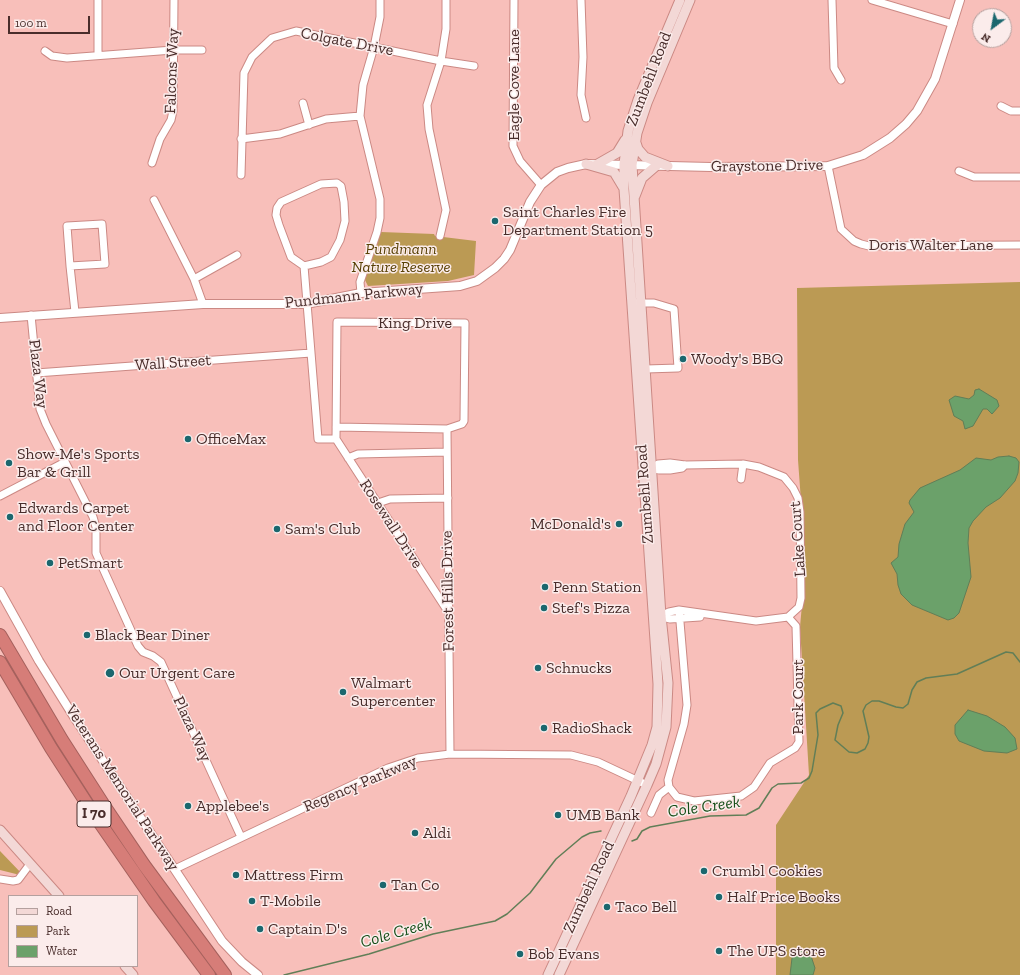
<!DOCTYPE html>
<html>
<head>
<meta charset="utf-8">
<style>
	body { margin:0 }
	#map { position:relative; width:1020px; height:975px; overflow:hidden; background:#f8bfba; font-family:"Zilla Slab",serif }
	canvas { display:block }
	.legend { position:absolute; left:8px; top:895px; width:130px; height:72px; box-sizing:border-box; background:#fbeceb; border:1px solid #b4a09e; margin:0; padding:5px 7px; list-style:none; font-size:12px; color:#492d2b }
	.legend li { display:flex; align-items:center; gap:8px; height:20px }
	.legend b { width:20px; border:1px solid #b4a09e }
	.north { position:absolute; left:972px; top:8px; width:40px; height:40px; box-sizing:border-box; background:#fbeceb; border:1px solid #b4a09e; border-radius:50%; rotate:212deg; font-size:11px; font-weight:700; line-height:16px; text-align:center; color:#492d2b }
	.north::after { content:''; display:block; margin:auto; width:14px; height:18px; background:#1b676e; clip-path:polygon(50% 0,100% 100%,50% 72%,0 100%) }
	.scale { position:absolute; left:8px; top:16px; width:82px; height:18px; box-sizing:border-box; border:2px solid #492d2b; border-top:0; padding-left:5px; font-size:12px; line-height:14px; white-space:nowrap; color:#492d2b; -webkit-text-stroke:3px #fbeceb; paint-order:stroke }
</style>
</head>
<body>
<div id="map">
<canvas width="1020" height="975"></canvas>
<ul class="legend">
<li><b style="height:5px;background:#f3d8d6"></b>Road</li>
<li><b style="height:11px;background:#bb9a54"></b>Park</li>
<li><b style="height:11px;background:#6ba16a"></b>Water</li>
</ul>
<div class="north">N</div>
<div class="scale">100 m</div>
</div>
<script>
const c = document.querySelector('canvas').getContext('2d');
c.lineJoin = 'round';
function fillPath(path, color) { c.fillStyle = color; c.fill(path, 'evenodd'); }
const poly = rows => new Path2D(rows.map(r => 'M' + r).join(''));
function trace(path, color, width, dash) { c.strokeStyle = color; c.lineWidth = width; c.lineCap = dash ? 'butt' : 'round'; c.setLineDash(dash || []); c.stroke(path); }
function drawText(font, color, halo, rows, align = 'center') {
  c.font = font + ' "Zilla Slab",serif'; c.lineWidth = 3; c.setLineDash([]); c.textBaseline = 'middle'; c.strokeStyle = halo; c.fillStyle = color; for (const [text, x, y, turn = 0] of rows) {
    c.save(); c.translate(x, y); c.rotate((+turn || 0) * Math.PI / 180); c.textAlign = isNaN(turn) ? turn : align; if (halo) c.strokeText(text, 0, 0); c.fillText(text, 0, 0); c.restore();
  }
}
fillPath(poly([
	[381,232,434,234,435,236,476,241,474,275,448,281,368,286,365,280],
	[1020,282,1020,975,776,975,776,825,809,775,800,627,804,582,804,542,798,460,797,288],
	[0,851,24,876,0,870]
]), '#bb9a54');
const water = poly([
	[979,389,997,400,999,406,992,414,987,409,983,409,973,426,965,429,963,421,954,416,949,400,955,396,969,399,974,395,975,390,979,389],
	[1009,456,1016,458,1019,462,1018,473,1015,481,1000,498,986,507,973,521,969,528,968,543,971,577,959,613,954,618,948,620,912,605,901,594,898,585,897,574,891,563,898,557,899,544,905,524,914,512,909,503,910,500,920,488,960,470,976,458,991,460,998,457,1009,456],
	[968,710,987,716,1005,727,1015,738,1017,749,1007,753,984,751,959,741,955,734,955,725,968,710],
	[801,950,811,956,815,968,813,975,790,975,792,958,794,953,801,950]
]);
fillPath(water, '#6ba16a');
trace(water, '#617e57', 1);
trace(poly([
	[632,841,637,839,642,831,650,827,710,816,746,815,759,808,772,788,778,784,801,783,809,778,812,771,818,735,816,713,820,709,833,703,841,706,843,713,838,725,835,740,849,752,857,753,865,749,868,743,869,737,863,711,866,705,872,701,879,701,896,707,903,708,908,704,912,690,917,682,926,678,957,674,1006,652,1013,653,1020,662],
	[284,975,369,954,433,934,495,921,507,914,530,893,556,859,582,837,590,833,601,831]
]), '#617e57', 1.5);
const minor = poly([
	[514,0,513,146,520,161,541,185],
	[581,0,583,57,581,95,586,118],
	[832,0,834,68,841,80],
	[872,0,953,24],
	[45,51,52,56,67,58,173,50,202,50],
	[98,55,98,0],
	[303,103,309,125],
	[1001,106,1011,111,1020,111],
	[241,139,280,134,326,119,360,116],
	[152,163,160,139,171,120,173,111,174,0],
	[828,166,841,229,854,241,861,244,869,246,1020,245],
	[959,171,974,177,1020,177],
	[241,175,244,73,252,57,272,38,296,31,441,61,474,66],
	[154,200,194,279,203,304],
	[440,236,446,210,429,129,427,105,441,61,446,29,446,0],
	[70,266,105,264,102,224,67,226,70,266,75,312],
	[304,266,291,257,279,225,276,215,277,208,281,202,321,184,337,183,341,186,344,202,345,221,340,240,331,257,321,262,304,266,318,439,336,439],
	[194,279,237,255],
	[361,293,360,282,377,232,380,218,380,199,360,116,363,85,374,47,380,17,380,0],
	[637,303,654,303,674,309,678,368,646,369],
	[31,315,40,409,46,424,93,517,96,527,96,553,138,646,143,652,153,656,161,662,241,837],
	[36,373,311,353],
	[336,427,447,429,462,424,464,421,465,323,337,322,336,439,447,610],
	[447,429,450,754],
	[348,458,358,454,447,452],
	[651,468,659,470,670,470,682,468,685,465],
	[653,468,658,464,670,463,685,465,743,464,759,467,784,477,793,488,798,498,800,512,801,598,799,607,788,617,756,621,679,610,669,612,661,616],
	[741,479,743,464],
	[0,496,65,462],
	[378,503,390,499,448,498],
	[659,616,670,619,700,617],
	[669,787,677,797,694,801,741,796,754,787,770,763,795,748,799,742,796,626,788,617],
	[651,813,659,795,669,787,668,780,684,724,687,705,679,610],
	[175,869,388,768,418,758,450,754,571,755,598,762,647,785],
	[0,879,13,881,18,880,30,864]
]);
const tertiary = poly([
	[0,318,203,304,306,304,361,293,460,286,477,281,495,268,504,259,510,250,530,202,541,185,557,172,568,168,586,164,711,167,828,166,863,155,890,138,906,124,917,111,935,79,960,0],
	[0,591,39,661,74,717,222,941,242,962,258,975]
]);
const secondary = poly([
	[636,143,638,149,645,157,668,166],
	[586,164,614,172,623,187],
	[596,165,617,153,625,140],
	[635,196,642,178,657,165],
	[0,830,59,896],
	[125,966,133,975],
	[548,975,631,796,652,745,657,727,658,684,624,189,624,164,628,131,638,100,680,0],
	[559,975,647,785,656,764,666,727,668,683,661,616,632,165,637,133,647,103,690,0]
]);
const motorway = poly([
	[0,635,62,740,105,807,144,865,225,975],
	[0,662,51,748,91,810,154,901,209,975]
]);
trace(minor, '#cb8984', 9);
trace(tertiary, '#cb8984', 10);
trace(secondary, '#cb8984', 11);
trace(motorway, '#a5615d', 14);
trace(minor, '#fff', 7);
trace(tertiary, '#fff', 8);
trace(secondary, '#f3d8d6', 9);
trace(motorway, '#d67d78', 12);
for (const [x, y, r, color] of [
	[495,221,4,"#1b676e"],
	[683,359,4,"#1b676e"],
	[188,439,4,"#1b676e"],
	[9,463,4,"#1b676e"],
	[10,517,4,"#1b676e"],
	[619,524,4,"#1b676e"],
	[277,529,4,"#1b676e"],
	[50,563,4,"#1b676e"],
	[545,587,4,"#1b676e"],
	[544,608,4,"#1b676e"],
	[87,635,4,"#1b676e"],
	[538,668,4,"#1b676e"],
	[110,673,5,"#1b676e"],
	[343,692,4,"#1b676e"],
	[544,728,4,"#1b676e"],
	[188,806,4,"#1b676e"],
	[558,815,4,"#1b676e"],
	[415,833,4,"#1b676e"],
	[704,871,4,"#1b676e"],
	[236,875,4,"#1b676e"],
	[383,885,4,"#1b676e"],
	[719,897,4,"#1b676e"],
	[252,901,4,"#1b676e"],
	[607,907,4,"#1b676e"],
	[260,929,4,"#1b676e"],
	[719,951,4,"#1b676e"],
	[520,954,4,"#1b676e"]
]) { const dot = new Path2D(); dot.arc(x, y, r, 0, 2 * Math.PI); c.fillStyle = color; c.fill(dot); trace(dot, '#fbeceb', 1.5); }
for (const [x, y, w] of [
	[94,814,34]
]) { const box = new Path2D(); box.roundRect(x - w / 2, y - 13, w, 26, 3); c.fillStyle = '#fbeceb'; c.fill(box); trace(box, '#492d2b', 1); }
drawText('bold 15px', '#492d2b', null, [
	["I 70",94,814]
]);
drawText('16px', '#492d2b', '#fbeceb', [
	["Colgate Drive",347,42,11],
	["Falcons Way",172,71,-88],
	["Zumbehl Road",649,79,-69],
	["Eagle Cove Lane",514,85,-90],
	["Graystone Drive",767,166,-1],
	["Doris Walter Lane",931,245],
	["Pundmann Parkway",354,296,-6],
	["King Drive",415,323],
	["Wall Street",173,363,-4],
	["Plaza Way",38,374,83],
	["Zumbehl Road",645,494,-94],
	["Rosewall Drive",391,524,57],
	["Lake Court",798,539,-94],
	["Forest Hills Drive",448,591,-91],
	["Park Court",798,697,-90],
	["Plaza Way",192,729,65],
	["Regency Parkway",360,784,-23],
	["Veterans Memorial Parkway",122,788,57],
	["Zumbehl Road",589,887,-65]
]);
drawText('16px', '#492d2b', '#fbeceb', [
	["Saint Charles Fire",503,212],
	["Department Station 5",503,230],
	["Woody's BBQ",691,359],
	["OfficeMax",196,439],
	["Show-Me's Sports",17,454],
	["Bar & Grill",17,472],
	["Edwards Carpet",18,508],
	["and Floor Center",18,526],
	["McDonald's",611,524,"right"],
	["Sam's Club",285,529],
	["PetSmart",58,563],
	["Penn Station",553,587],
	["Stef's Pizza",552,608],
	["Black Bear Diner",95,635],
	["Schnucks",546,668],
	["Our Urgent Care",119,673],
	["Walmart",351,683],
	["Supercenter",351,701],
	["RadioShack",552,728],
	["Applebee's",196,806],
	["UMB Bank",566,815],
	["Aldi",423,833],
	["Crumbl Cookies",712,871],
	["Mattress Firm",244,875],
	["Tan Co",391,885],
	["Half Price Books",727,897],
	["T-Mobile",260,901],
	["Taco Bell",615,907],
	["Captain D's",268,929],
	["The UPS store",727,951],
	["Bob Evans",528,954]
], 'left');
drawText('italic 16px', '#584004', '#fbeceb', [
	["Pundmann",401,249],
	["Nature Reserve",401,267]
]);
drawText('italic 17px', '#154e18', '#fbeceb', [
	["Cole Creek",704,807,-8],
	["Cole Creek",396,933,-16]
]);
</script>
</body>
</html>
